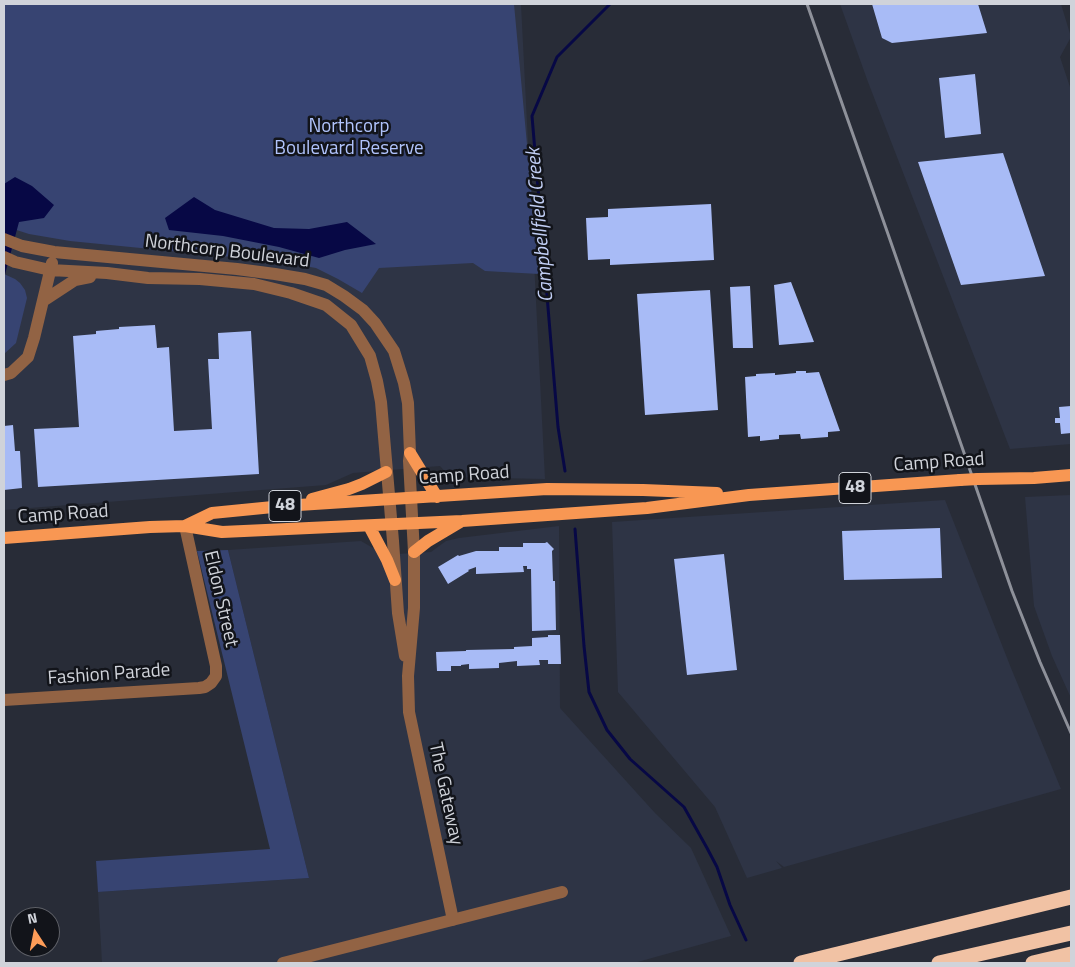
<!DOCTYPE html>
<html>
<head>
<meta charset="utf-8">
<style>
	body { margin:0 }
	#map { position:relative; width:1075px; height:967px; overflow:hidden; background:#282c37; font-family:"Titillium Web",sans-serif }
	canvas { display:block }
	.frame { position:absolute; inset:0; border:5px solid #d0d3da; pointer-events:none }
	.north { position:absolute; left:10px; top:907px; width:50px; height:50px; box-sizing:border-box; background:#12141a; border:1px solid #5e6067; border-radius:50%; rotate:349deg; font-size:14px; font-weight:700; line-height:20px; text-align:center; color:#d0d3da }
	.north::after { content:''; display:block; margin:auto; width:18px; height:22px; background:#fe9c58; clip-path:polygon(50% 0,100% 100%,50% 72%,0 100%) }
</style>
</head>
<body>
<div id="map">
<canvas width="1075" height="967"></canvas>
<div class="frame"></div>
<div class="north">N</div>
</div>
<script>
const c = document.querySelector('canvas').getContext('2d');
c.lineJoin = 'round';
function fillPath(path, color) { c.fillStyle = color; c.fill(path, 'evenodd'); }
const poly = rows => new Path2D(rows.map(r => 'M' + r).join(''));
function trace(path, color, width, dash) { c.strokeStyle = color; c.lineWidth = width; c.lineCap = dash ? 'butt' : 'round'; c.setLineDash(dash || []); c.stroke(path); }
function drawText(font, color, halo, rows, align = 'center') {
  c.font = font + ' "Titillium Web",sans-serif'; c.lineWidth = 5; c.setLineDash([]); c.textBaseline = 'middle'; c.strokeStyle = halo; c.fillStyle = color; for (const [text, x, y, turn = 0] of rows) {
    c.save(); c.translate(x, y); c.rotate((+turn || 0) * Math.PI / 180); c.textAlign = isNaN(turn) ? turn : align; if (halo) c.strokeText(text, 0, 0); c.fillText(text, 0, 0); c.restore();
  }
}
fillPath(poly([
	[4,4,521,4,545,479,450,477,440,466,353,473,326,485,4,510],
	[840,4,1061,4,1071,37,1060,57,1071,90,1071,444,1010,449,868,82],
	[1071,495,1071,698,1052,656,1034,606,1025,497],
	[945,500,1011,668,1061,789,784,867,776,861,782,868,747,878,715,807,618,692,612,522],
	[559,526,560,708,655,813,691,848,731,936,634,963,102,963,98,892,309,878,228,550,361,541,373,548,376,547,379,555,431,552,446,541,459,538]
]), '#2e3445');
fillPath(poly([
	[4,4,514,4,539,274,485,271,473,263,379,268,362,293,338,279,316,268,282,262,70,241,29,234,4,226],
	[4,274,15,279,20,283,25,290,27,298,16,343,4,354],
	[228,550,309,878,98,892,96,861,270,849,197,551]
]), '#374472');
fillPath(poly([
	[15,177,32,186,54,205,44,218,19,222,4,278,4,184],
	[194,197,215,210,274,228,309,229,347,222,376,244,345,250,319,258,279,247,223,236,169,230,165,218]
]), '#070845');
trace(poly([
	[565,471,558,427,532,116,557,57,610,4],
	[575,529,584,646,589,692,607,730,630,759,684,807,707,848,717,867,730,905,746,940]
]), '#070845', 3);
fillPath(poly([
	[872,4,978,4,987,33,892,43,882,38],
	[975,74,981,134,945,138,939,78],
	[1003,153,1045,276,961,285,918,162],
	[711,204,714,260,610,265,610,259,588,260,586,218,608,217,608,209],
	[791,282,814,342,779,345,774,285],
	[750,286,753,348,733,348,730,287],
	[710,290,718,410,645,415,637,294],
	[155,325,157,348,169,347,174,431,212,429,208,359,219,359,218,333,251,331,259,474,38,487,34,429,79,427,73,336,96,334,96,331,119,329,119,327],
	[796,371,806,371,806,373,819,372,840,431,828,432,828,437,801,439,800,434,779,435,779,439,760,441,760,436,748,437,745,377,756,376,756,374,775,373,775,375,796,373],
	[1071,406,1071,433,1061,434,1060,423,1055,423,1055,418,1060,418,1059,407],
	[13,425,15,451,20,451,22,488,4,490,4,426],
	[940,528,942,578,844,580,842,531],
	[547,542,554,549,552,551,553,581,555,581,556,630,532,631,531,569,527,569,527,566,523,566,524,572,476,574,476,567,468,570,469,571,448,584,438,567,458,555,459,556,476,551,499,551,499,547,523,547,523,543,545,543],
	[724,554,737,670,687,675,674,559],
	[548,635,560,635,561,664,548,664,548,660,539,660,540,665,517,666,517,661,499,663,499,668,469,669,469,664,461,665,461,666,451,666,451,671,437,671,436,652,466,651,466,650,514,649,514,647,532,646,532,638,548,637]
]), '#a8bbf6');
trace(poly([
	[4,239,22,246,54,252,237,269,275,274,305,279,326,285,344,296,363,310,375,323,394,351,404,383,408,403,410,453,409,461,414,552,414,608,408,676,409,712,453,920],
	[4,257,15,262,50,270,107,273,148,278,200,279,254,284,291,293,326,305,351,325,370,356,377,381,381,402,393,541,398,613,405,656],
	[43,301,75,280,90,277],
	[4,375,11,373,28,357,34,338,52,263],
	[4,700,199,688,205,687,211,683,216,676,216,666,185,526],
	[283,963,562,892]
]), '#926344', 12);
trace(poly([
	[410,453,437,497],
	[978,479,1034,478,1071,475],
	[312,499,349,489,362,484,386,472],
	[185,526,212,513,283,506,547,489,643,490,717,493],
	[369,526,387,560,395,580],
	[4,538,150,527,185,526,222,532,462,521,647,508,749,495,960,480],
	[414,552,428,541,460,522]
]), '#f89753', 12);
trace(poly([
	[801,963,1071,897],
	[939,963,1071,933],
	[1033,963,1071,954]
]), '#f1c2a4', 15);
trace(poly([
	[807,4,888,234,1012,591,1040,662,1071,733]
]), '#8e919a', 3);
trace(poly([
	[960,480,978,479]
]), '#f89753', 12);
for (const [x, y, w] of [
	[855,488,32],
	[285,506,32]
]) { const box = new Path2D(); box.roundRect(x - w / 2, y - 15.5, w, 31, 4); c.fillStyle = '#12141a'; c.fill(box); trace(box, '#d0d3da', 1); }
drawText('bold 18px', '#d0d3da', null, [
	["48",855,488],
	["48",285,506]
]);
drawText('19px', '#b1c4fd', '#12141a', [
	["Northcorp",349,127],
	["Boulevard Reserve",349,149]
]);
drawText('19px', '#d0d3da', '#12141a', [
	["Northcorp Boulevard",227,252,7],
	["Camp Road",939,463,-4],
	["Camp Road",464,476,-4],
	["Camp Road",63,515,-4],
	["Eldon Street",220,599,77],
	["Fashion Parade",109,675,-4],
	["The Gateway",445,794,78]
]);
drawText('italic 20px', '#c1cef4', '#12141a', [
	["Campbellfield Creek",541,225,-95]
]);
</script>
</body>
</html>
